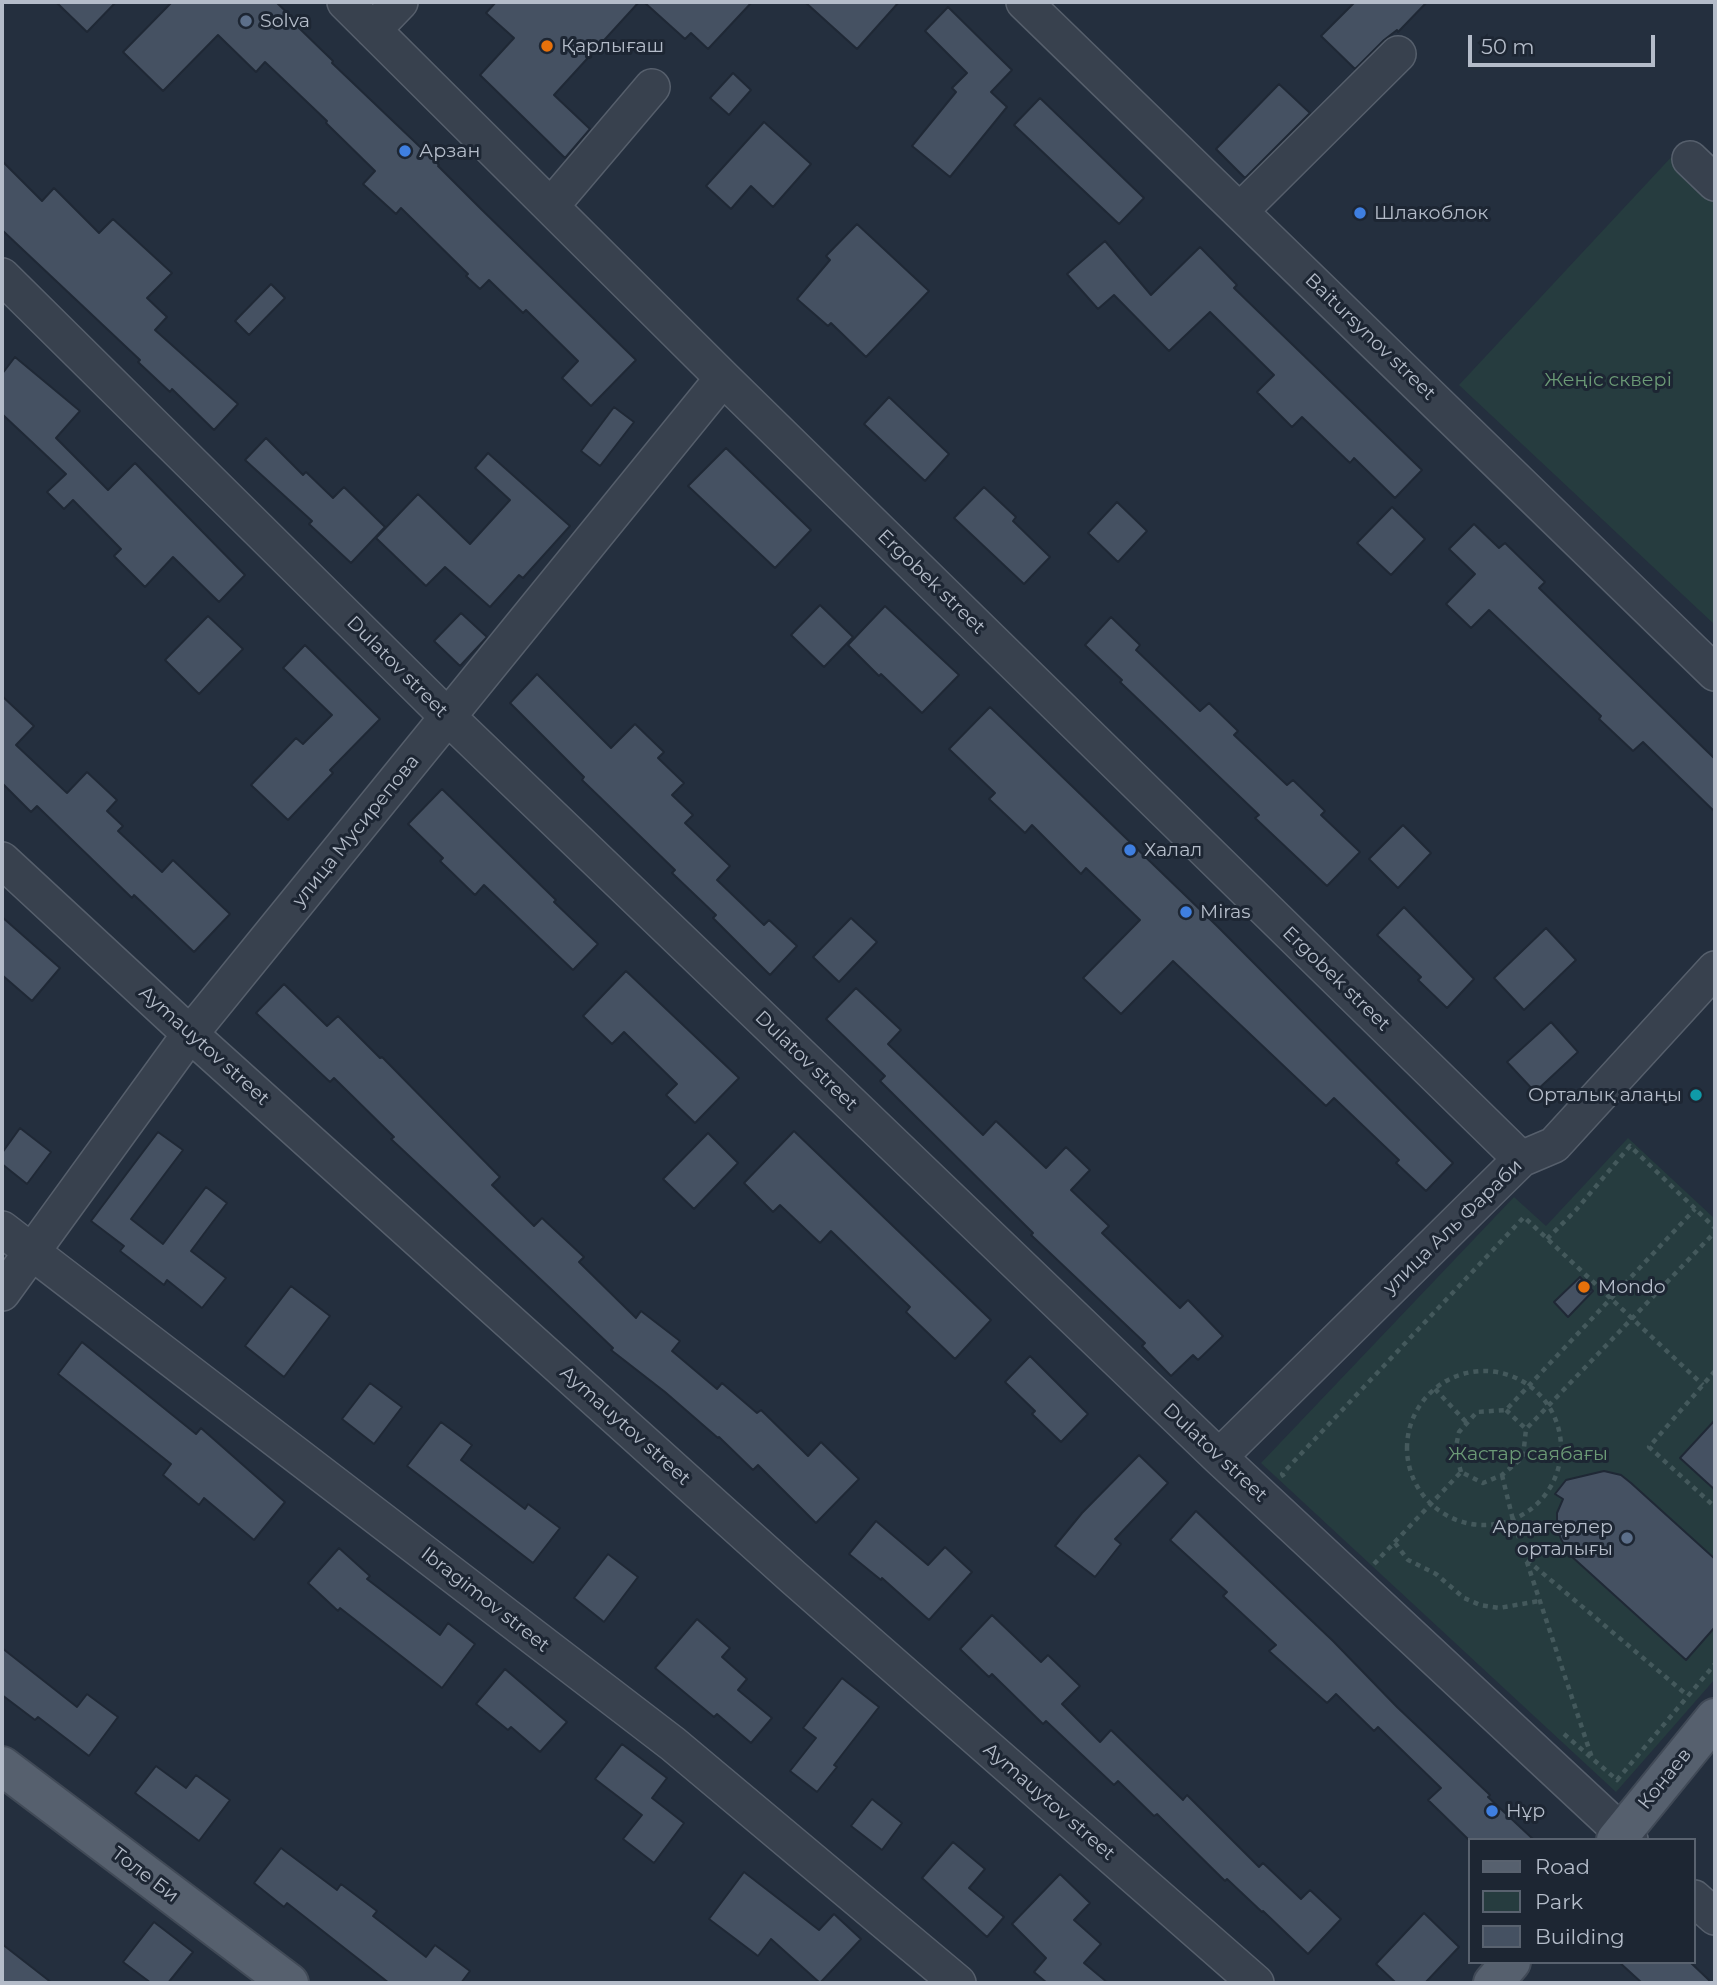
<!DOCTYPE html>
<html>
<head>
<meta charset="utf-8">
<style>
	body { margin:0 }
	#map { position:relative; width:1717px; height:1985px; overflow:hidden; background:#242f3e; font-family:Montserrat,sans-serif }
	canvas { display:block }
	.frame { position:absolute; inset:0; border:4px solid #b4bcc9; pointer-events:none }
	.legend { position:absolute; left:1468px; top:1838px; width:228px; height:126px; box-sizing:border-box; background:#1d2633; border:2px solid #59626f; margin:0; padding:9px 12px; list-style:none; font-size:21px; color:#b4bcc9 }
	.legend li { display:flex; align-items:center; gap:14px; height:35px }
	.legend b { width:35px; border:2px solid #59626f }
	.scale { position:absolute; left:1468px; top:35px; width:187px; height:32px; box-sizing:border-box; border:4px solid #b4bcc9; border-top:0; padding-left:9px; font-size:21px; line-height:24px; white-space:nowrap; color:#b4bcc9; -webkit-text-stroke:5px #1d2633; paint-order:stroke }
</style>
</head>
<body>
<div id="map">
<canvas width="1717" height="1985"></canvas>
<div class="frame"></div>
<ul class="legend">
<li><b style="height:9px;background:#56606e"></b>Road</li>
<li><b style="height:19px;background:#263c3f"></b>Park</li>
<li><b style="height:19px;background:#455162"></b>Building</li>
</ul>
<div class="scale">50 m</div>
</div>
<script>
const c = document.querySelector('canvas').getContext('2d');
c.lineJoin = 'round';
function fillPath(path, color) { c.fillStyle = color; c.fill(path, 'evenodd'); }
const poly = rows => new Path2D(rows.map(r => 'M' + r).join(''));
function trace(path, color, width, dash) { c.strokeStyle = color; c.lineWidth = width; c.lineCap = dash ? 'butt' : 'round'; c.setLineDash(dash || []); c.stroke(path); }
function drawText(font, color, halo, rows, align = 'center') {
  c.font = font + ' Montserrat,sans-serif'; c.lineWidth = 6; c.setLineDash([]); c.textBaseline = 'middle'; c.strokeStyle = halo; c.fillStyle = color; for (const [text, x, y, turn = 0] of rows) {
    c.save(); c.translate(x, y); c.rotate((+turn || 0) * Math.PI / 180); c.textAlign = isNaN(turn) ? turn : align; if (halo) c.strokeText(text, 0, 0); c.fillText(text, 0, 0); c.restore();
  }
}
fillPath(poly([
	[1676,152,1715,189,1715,625,1459,385],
	[1628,1138,1715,1219,1715,1679,1616,1792,1261,1463,1514,1197,1546,1226]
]), '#263c3f');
const building = poly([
	[56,2,116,2,87,32,56,2],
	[172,2,276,2,301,26,299,28,333,61,332,63,439,165,438,166,481,209,636,360,591,406,562,378,578,361,526,310,523,313,489,280,480,289,466,276,468,274,401,208,396,214,363,184,375,171,326,123,327,121,265,62,256,72,218,35,163,91,123,52,172,2],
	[496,2,639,2,554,95,590,129,565,158,480,75,514,38,486,13,496,2],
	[644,2,752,2,708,49,691,33,685,39,644,2],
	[805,2,899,2,857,49,805,2],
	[1355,2,1427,2,1398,32,1397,30,1384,40,1355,69,1321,36,1355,2],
	[948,7,1012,70,991,92,1007,107,950,177,912,146,956,92,952,88,967,73,925,31,948,7],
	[733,73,751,90,729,115,710,98,733,73],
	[1279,84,1310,113,1245,178,1216,149,1279,84],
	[1040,98,1144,198,1119,224,1014,125,1040,98],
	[764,122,811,164,773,207,751,186,731,209,706,186,764,122],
	[2,161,42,201,54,188,99,233,113,219,172,273,147,298,167,317,155,330,238,404,214,430,172,389,170,392,138,362,140,360,2,230,2,161],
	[857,224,929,291,866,357,831,323,828,326,797,299,830,260,826,256,857,224],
	[1105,241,1151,295,1200,247,1237,285,1234,288,1422,470,1395,498,1354,458,1350,463,1302,417,1292,427,1257,392,1274,375,1210,312,1169,351,1114,295,1098,309,1067,274,1105,241],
	[271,284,285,298,249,335,235,321,271,284],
	[15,357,80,411,56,438,108,490,135,463,245,575,219,602,173,557,145,587,114,556,121,549,73,500,64,509,47,492,66,474,2,414,2,374,15,357],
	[889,397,949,454,925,481,864,424,889,397],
	[614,407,634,422,600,466,581,451,614,407],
	[266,438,303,475,306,472,333,498,344,487,385,527,351,563,309,524,312,521,245,460,266,438],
	[726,448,811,530,775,568,688,486,726,448],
	[488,453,570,526,523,578,519,575,490,607,445,567,426,586,376,538,418,494,470,544,510,500,475,468,488,453],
	[984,487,1016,517,1013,521,1050,557,1024,584,954,518,984,487],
	[1117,502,1147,531,1118,562,1088,533,1117,502],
	[1392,507,1425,539,1391,575,1357,543,1392,507],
	[1474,524,1499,548,1505,543,1545,582,1539,588,1715,759,1715,812,1643,742,1633,751,1599,719,1601,716,1489,610,1471,628,1446,604,1475,574,1449,549,1474,524],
	[820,605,853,637,824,667,791,635,820,605],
	[885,606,959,675,922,713,881,674,879,676,848,645,885,606],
	[461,613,487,637,460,666,434,641,461,613],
	[208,616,243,649,199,694,165,660,208,616],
	[1111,617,1140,645,1136,650,1200,711,1209,703,1238,731,1234,735,1287,785,1293,780,1325,811,1321,815,1360,852,1327,886,1255,818,1259,815,1120,682,1122,680,1085,645,1111,617],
	[305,645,380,719,330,770,333,773,288,820,251,785,296,738,303,744,332,715,283,668,305,645],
	[537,674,611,748,635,724,664,752,658,758,684,783,672,795,693,815,685,823,730,866,717,880,764,925,769,920,797,946,770,975,713,918,716,915,672,873,675,870,582,780,584,777,510,703,537,674],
	[2,696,34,726,16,745,67,793,87,772,117,800,107,811,123,826,118,831,162,872,173,860,230,914,194,952,134,895,132,898,37,806,31,812,2,783,2,696],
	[990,707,1217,926,1453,1163,1426,1191,1396,1163,1399,1160,1334,1098,1326,1106,1173,961,1121,1014,1083,978,1140,920,1086,868,1081,874,1032,825,1025,833,989,799,995,793,949,749,990,707],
	[442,789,556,900,554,902,598,944,573,970,484,885,475,895,440,861,443,858,408,824,442,789],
	[1403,825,1431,853,1398,888,1369,859,1403,825],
	[1404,907,1474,979,1447,1008,1418,980,1421,977,1377,935,1404,907],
	[2,917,60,968,32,1001,2,975,2,917],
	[851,918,877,942,839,982,813,957,851,918],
	[1546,928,1576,960,1524,1010,1494,978,1546,928],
	[626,971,739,1078,695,1123,666,1095,677,1084,624,1032,612,1044,583,1016,626,971],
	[284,984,327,1026,338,1016,380,1058,382,1057,500,1177,492,1185,534,1226,542,1218,584,1257,579,1262,636,1318,641,1311,680,1341,672,1351,717,1389,722,1383,757,1413,761,1410,808,1456,821,1442,859,1479,816,1523,758,1465,753,1470,719,1437,718,1438,665,1392,611,1350,613,1348,552,1290,391,1139,394,1137,334,1078,330,1082,256,1013,284,984],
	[856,988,901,1030,888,1044,983,1135,996,1121,1046,1168,1066,1147,1090,1170,1071,1190,1109,1226,1102,1233,1180,1308,1188,1300,1223,1336,1198,1360,1193,1355,1171,1376,1142,1346,1145,1343,1031,1235,1033,1233,880,1081,885,1076,826,1019,856,988],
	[1551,1022,1578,1052,1535,1092,1507,1062,1551,1022],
	[20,1128,51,1152,27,1184,2,1164,2,1153,20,1128],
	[794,1131,991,1320,955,1359,906,1312,910,1307,831,1231,820,1243,780,1205,773,1212,744,1183,794,1131],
	[158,1132,183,1150,131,1219,163,1244,206,1187,227,1203,191,1251,226,1278,202,1308,167,1280,164,1285,120,1251,124,1246,91,1221,158,1132],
	[708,1133,738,1163,694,1209,663,1179,708,1133],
	[1580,1277,1593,1291,1568,1317,1554,1302,1580,1277],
	[291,1286,330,1316,284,1377,245,1346,291,1286],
	[82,1342,196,1434,201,1428,285,1502,254,1540,204,1498,199,1505,163,1475,171,1464,58,1374,82,1342],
	[1030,1356,1088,1414,1061,1442,1032,1414,1035,1411,1005,1382,1030,1356],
	[370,1383,402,1407,374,1444,342,1419,370,1383],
	[1715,1420,1715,1490,1680,1458,1715,1420],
	[441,1422,472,1445,461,1460,525,1509,528,1504,560,1528,533,1563,407,1466,441,1422],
	[1139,1455,1168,1483,1115,1539,1121,1544,1095,1577,1055,1546,1082,1513,1139,1455],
	[1604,1471,1621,1475,1631,1483,1715,1559,1715,1627,1686,1660,1570,1555,1561,1539,1557,1529,1557,1513,1563,1499,1555,1494,1566,1480,1604,1471],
	[1196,1511,1333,1641,1397,1707,1490,1795,1488,1797,1534,1840,1469,1840,1428,1800,1441,1788,1378,1727,1374,1731,1336,1694,1327,1703,1269,1651,1276,1645,1223,1596,1227,1592,1170,1540,1196,1511],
	[876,1521,928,1565,945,1547,972,1572,929,1620,882,1578,881,1580,849,1554,876,1521],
	[339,1548,370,1576,367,1579,440,1635,448,1623,475,1644,442,1688,340,1608,338,1611,308,1583,339,1548],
	[608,1554,638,1577,604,1622,574,1598,608,1554],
	[992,1615,1041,1662,1048,1655,1080,1686,1062,1704,1100,1742,1111,1730,1183,1800,1187,1795,1259,1867,1263,1863,1301,1899,1310,1890,1341,1919,1308,1954,1263,1911,1262,1912,1227,1879,1225,1881,1157,1814,1154,1816,1118,1781,1114,1785,1046,1721,1043,1724,992,1674,989,1677,960,1649,992,1615],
	[697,1619,730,1648,722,1657,747,1679,738,1690,772,1718,751,1743,717,1714,714,1717,655,1668,697,1619],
	[2,1648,77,1707,87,1694,118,1717,89,1756,38,1717,35,1720,2,1695,2,1648],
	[505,1669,567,1722,540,1752,511,1727,508,1730,476,1704,505,1669],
	[842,1678,879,1707,834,1765,837,1767,817,1792,790,1771,816,1738,803,1728,842,1678],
	[622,1744,667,1778,652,1798,684,1823,654,1863,623,1839,642,1815,595,1779,622,1744],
	[156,1766,186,1788,196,1775,230,1800,199,1841,135,1793,156,1766],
	[872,1799,902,1823,882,1850,851,1826,872,1799],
	[953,1842,985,1869,969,1888,1004,1917,987,1937,922,1878,953,1842],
	[281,1848,337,1890,341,1884,377,1911,373,1916,426,1957,435,1945,470,1971,461,1983,389,1983,287,1903,284,1907,254,1883,281,1848],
	[744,1872,819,1930,834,1914,861,1939,820,1983,771,1939,758,1956,709,1919,744,1872],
	[1060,1874,1090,1903,1074,1920,1101,1944,1084,1963,1108,1983,1047,1983,1034,1972,1046,1958,1012,1924,1060,1874],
	[1424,1913,1459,1947,1425,1983,1396,1983,1376,1964,1424,1913],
	[154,1922,193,1952,168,1983,151,1983,123,1962,154,1922],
	[2,1944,52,1983,2,1983,2,1944],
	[1619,1962,1690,1962,1712,1983,1642,1983,1619,1962]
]);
fillPath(building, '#455162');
trace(building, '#1f2835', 2);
const minor = poly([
	[345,2,723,378,1521,1159],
	[1024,2,1715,673],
	[373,30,400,2],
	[1690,159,1715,183],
	[551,206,652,87],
	[1240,211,1398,54],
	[2,276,449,718,1219,1457,1630,1840],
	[2,860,190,1034,793,1577,1256,1983],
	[2,1229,673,1744,958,1983],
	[2,1293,190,1034,723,378],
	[1219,1457,1521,1159,1554,1145,1715,969],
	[1694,1898,1715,1917]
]);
const major = poly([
	[2,1766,289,1983],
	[1616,1840,1715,1718],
	[1493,1983,1511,1962]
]);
trace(minor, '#565f6c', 38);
trace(major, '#414a57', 42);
trace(poly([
	[1547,1239,1576,1210,1630,1146,1715,1228],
	[1715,1371,1649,1447,1715,1507],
	'1407 1448a77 77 0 1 1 154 0a77 77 0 1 1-154 0Z',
	[1435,1389,1467,1423],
	[1506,1410,1526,1429],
	[1461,1472,1455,1451,1459,1432,1477,1412,1506,1410,1695,1209],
	[1502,1475,1513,1520,1592,1758],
	[1284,1477,1282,1474,1524,1217,1703,1385],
	[1395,1543,1408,1560,1436,1574,1464,1598,1480,1605,1499,1608,1539,1601],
	[1527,1560,1687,1695],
	[1374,1564,1461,1472,1483,1483,1502,1475,1523,1457,1526,1429,1715,1232],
	[1564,1734,1617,1780,1715,1664]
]), '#44595c', 4.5, [5, 5]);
trace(minor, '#38414e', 35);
trace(major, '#56606e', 38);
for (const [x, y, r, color] of [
	[246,21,7,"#5c6f8a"],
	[547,46,7,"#e8710a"],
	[405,151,7,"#3f7fe0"],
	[1360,213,7,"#3f7fe0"],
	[1130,850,7,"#3f7fe0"],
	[1186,912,7,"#3f7fe0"],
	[1696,1095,7,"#0f9aa8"],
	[1584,1287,7,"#e8710a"],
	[1627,1538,7,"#5c6f8a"],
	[1492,1811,7,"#3f7fe0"]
]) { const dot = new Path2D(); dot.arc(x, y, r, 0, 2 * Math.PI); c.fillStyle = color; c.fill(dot); trace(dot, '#1d2633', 2.5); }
drawText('19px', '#b4bcc9', '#1d2633', [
	["Solva",260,21],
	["Қарлығаш",561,46],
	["Арзан",419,151],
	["Шлакоблок",1374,213],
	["Халал",1144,850],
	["Miras",1200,912],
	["Орталық алаңы",1682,1095,"right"],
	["Mondo",1598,1287],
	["Ардагерлер",1613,1527,"right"],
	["орталығы",1613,1549,"right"],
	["Нұр",1506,1811]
], 'left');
drawText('19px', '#b4bcc9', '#1d2633', [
	["Baitursynov street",1370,337,44],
	["Ergobek street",931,582,44],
	["Dulatov street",397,667,45],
	["улица Мусирепова",356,831,-51],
	["Ergobek street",1336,979,44],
	["Aymauytov street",204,1046,42],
	["Dulatov street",806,1061,44],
	["улица Аль Фараби",1453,1227,-44],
	["Aymauytov street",625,1426,42],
	["Dulatov street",1215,1453,43],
	["Ibragimov street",485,1600,38],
	["Конаев",1665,1779,-51],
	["Aymauytov street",1049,1802,41],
	["Толе Би",145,1875,37]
]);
drawText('19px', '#6b9a76', '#1d2633', [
	["Жеңіс сквері",1608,380],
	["Жастар саябағы",1528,1454]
]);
</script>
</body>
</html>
